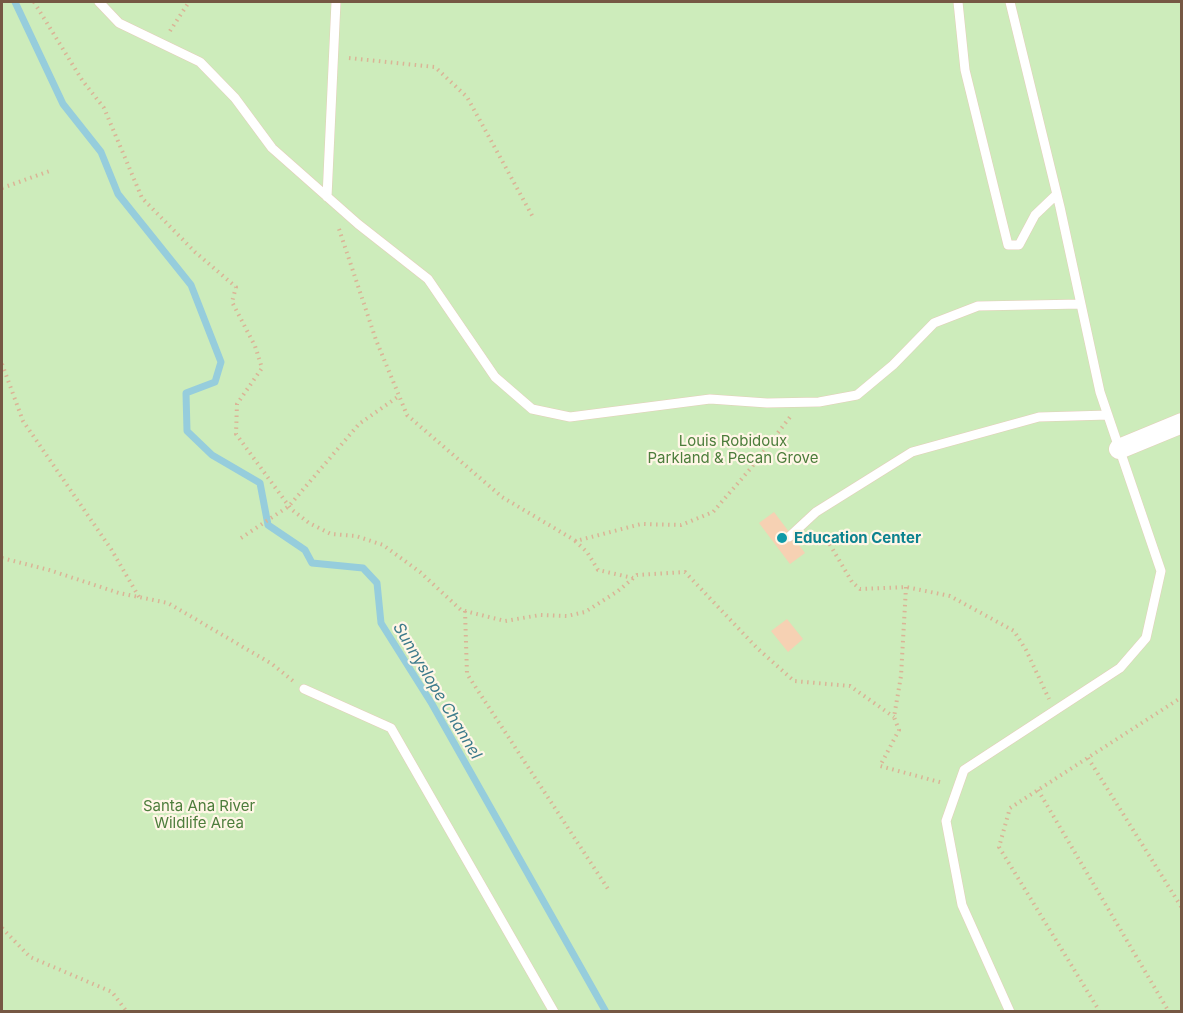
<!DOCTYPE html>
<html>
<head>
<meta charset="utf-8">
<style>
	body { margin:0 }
	#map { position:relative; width:1183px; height:1013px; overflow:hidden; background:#fef3dd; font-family:Inter,sans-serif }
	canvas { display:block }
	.frame { position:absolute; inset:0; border:3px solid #765844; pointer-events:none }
</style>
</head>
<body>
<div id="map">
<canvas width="1183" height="1013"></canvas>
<div class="frame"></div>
</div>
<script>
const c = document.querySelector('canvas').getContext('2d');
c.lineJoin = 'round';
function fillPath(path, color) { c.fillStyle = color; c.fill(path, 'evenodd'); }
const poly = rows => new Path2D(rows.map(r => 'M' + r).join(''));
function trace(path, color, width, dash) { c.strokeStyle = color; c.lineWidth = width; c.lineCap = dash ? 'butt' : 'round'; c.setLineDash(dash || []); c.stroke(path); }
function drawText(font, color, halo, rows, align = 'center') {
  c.font = font + ' Inter,sans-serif'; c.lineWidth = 4.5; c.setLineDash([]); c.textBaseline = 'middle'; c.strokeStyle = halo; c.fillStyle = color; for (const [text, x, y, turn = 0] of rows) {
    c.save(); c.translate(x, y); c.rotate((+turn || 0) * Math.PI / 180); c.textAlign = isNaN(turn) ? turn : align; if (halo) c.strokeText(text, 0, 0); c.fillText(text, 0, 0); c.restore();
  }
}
fillPath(poly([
	[2,2,1181,2,1181,1011,2,1012]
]), '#cdecbb');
trace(poly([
	[15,2,63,104,101,152,118,194,191,285,221,362,215,382,186,393,187,431,212,455,260,483,268,525,305,550,312,563,363,568,377,583,381,623,432,704,606,1012]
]), '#96cddc', 7);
fillPath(poly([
	[774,512,805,553,790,564,759,523],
	[787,619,803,639,788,652,771,631]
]), '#f6d1b3');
const service = poly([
	[99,2,119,23,200,62,235,98,272,148,358,224,428,279,495,377,532,409,570,417,710,399,767,403,819,402,857,395,893,365,934,323,978,306,1081,304],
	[958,2,965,70,1008,245,1019,245,1035,215,1057,194],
	[327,197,336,2],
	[789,537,816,512,912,452,1039,417,1108,415],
	[304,689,391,728,554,1012],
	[1010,1012,962,905,946,821,964,770,1120,668,1146,638,1161,571,1100,392,1060,207,1010,2]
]);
const minor = poly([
	[1119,449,1182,423]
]);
trace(service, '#e3cfb9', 10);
trace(minor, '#e3cfb9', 21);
trace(poly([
	[34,2,82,80,104,108,142,198,195,252,236,287,232,302,255,346,262,368,237,404,236,434,291,509,309,523,331,534,356,536,383,545,420,572,461,610,505,621,540,615,567,616,585,612,618,591,637,575,685,572,757,648,794,681,850,686,894,717],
	[170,31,189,2],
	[349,58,435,67,467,97,534,219],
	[2,188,50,171],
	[339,229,376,340,407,415,502,497,576,541,641,524,681,525,713,512,751,468,790,417],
	[2,364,23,421,111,549,139,597],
	[814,536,829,543,852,582,860,589,906,587,950,596,1014,631,1026,650,1049,699],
	[241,538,289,506,359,424,399,396],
	[575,541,587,552,598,570,633,578],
	[2,558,49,570,119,593,168,603,272,664,293,681],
	[906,587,901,676,894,717,899,730,880,766,943,783],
	[465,611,467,674,608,889],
	[1088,758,1182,908],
	[1038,790,1169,1012],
	[2,928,30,957,112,992,127,1012],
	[1100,1012,999,847,1010,808,1182,697]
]), '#dab496', 4, [1.5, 4.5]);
trace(service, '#fff', 9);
trace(minor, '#fff', 20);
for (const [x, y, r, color] of [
	[782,538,6,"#0f9aa8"]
]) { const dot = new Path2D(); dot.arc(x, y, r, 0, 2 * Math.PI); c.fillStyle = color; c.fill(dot); trace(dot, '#fff6e6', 2); }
drawText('15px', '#4c7d3b', '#fff6e6', [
	["Louis Robidoux",733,441],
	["Parkland & Pecan Grove",733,458],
	["Santa Ana River",199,806],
	["Wildlife Area",199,823]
]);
drawText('bold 15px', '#0d838f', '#fff6e6', [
	["Education Center",794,538]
], 'left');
drawText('italic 16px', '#3c7a8b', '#fff6e6', [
	["Sunnyslope Channel",437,691,59]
]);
</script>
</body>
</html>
